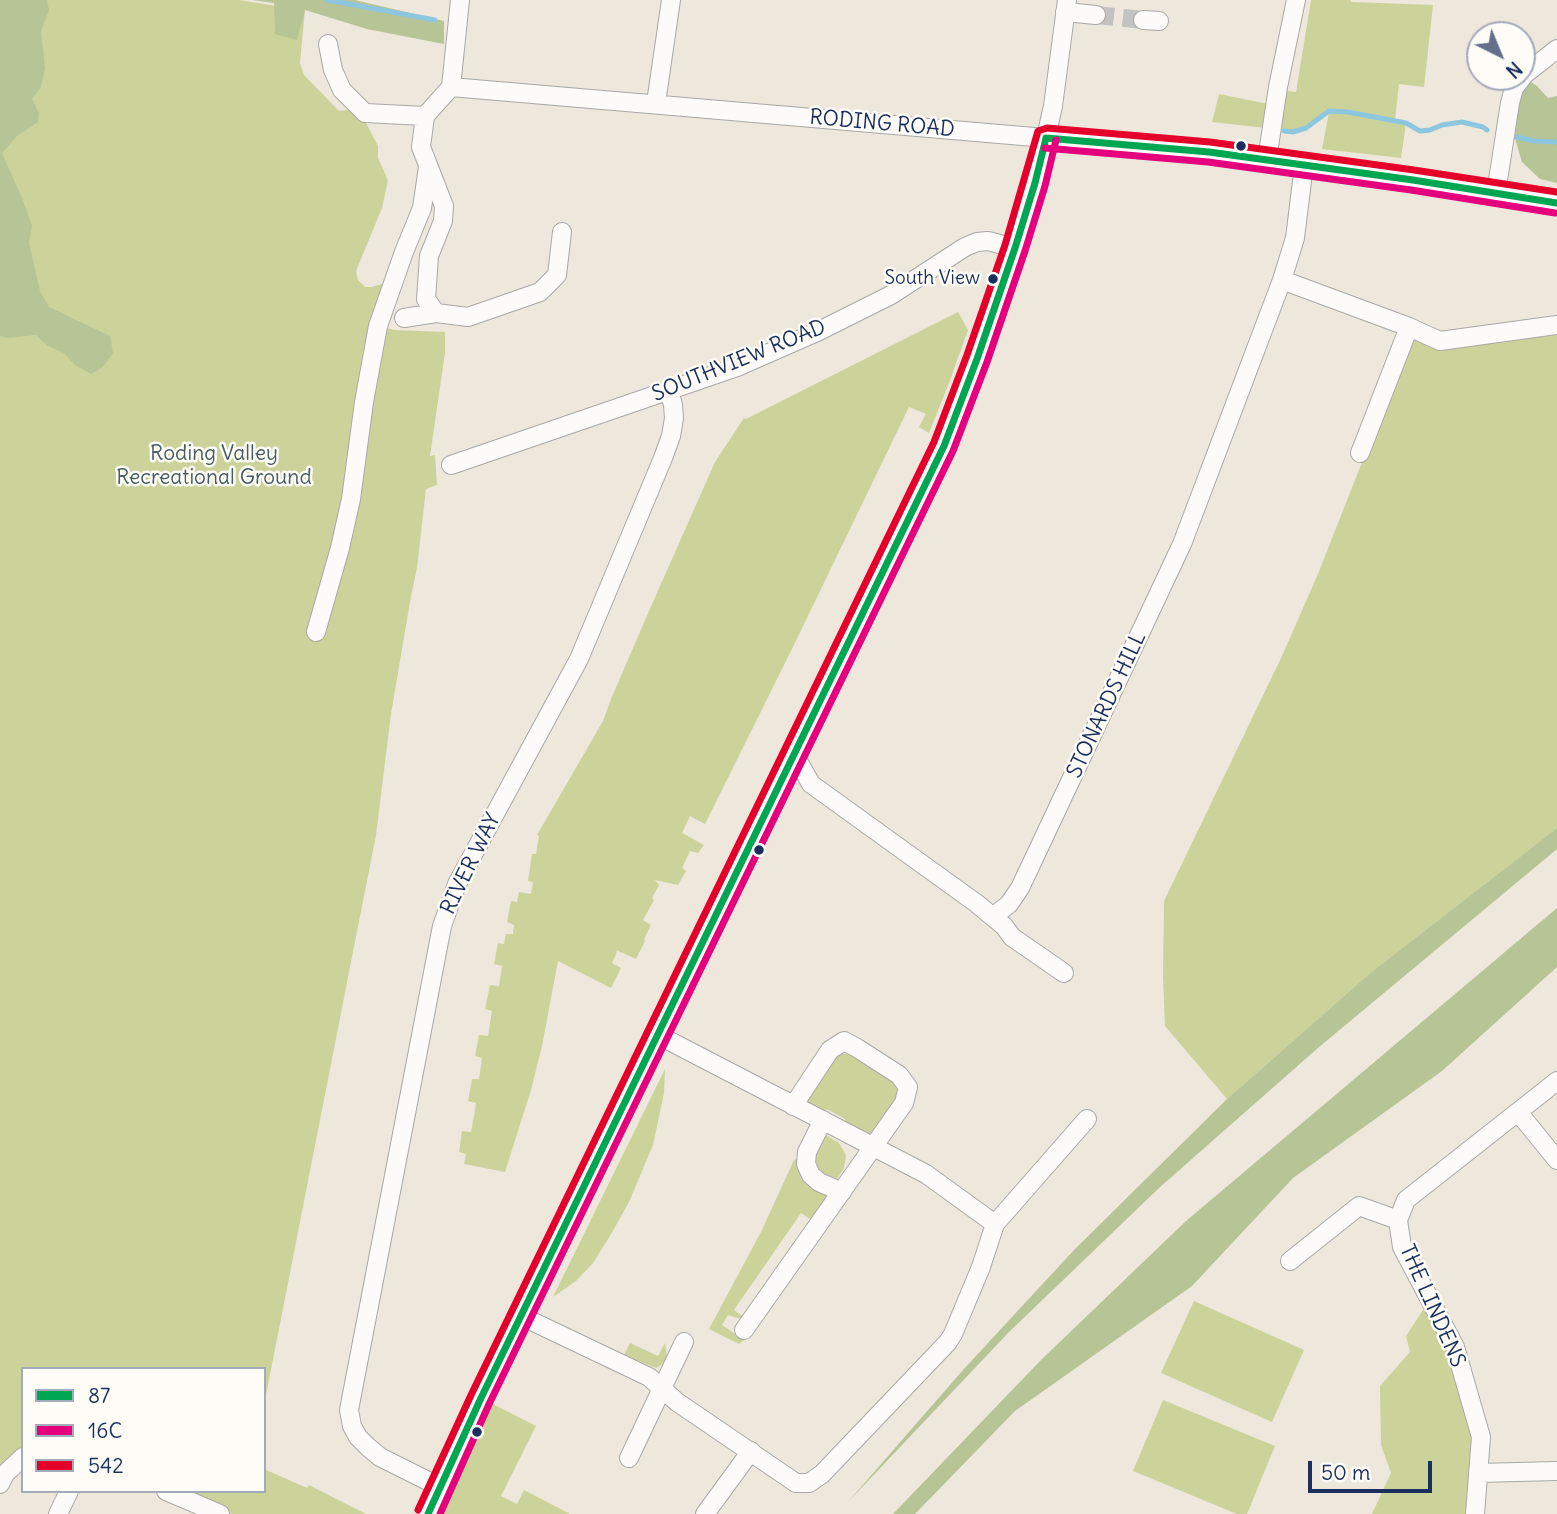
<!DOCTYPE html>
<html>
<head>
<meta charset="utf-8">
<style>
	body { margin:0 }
	#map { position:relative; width:1557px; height:1514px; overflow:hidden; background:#ede7dc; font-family:Delius,sans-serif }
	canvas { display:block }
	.legend { position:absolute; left:21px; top:1367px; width:245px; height:126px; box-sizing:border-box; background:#fdfcf7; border:2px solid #a3aaba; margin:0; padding:9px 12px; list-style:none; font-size:21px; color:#1b2f5e }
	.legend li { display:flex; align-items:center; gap:14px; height:35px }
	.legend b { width:35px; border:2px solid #a3aaba }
	.north { position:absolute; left:1466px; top:21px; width:70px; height:70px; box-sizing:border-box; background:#fdfcf7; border:2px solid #a3aaba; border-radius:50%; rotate:137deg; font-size:19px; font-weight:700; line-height:28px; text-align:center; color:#1b2f5e }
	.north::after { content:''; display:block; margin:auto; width:24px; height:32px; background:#646f8a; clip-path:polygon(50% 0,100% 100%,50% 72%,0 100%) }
	.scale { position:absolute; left:1308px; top:1461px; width:124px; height:32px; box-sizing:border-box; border:4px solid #1b2f5e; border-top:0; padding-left:9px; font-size:21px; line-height:24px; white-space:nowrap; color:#1b2f5e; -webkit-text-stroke:5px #fdfcf7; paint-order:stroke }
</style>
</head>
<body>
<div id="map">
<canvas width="1557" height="1514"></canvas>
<ul class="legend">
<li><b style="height:9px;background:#00a651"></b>87</li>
<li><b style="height:9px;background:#e5007d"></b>16C</li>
<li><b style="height:9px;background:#e4002b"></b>542</li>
</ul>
<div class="north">N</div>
<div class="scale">50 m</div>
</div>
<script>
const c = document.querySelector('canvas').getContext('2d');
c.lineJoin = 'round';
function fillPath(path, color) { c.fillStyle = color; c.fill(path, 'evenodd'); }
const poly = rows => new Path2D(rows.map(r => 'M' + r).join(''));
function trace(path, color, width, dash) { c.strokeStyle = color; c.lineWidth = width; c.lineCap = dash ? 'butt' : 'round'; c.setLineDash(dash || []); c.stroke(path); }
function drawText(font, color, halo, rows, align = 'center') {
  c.font = font + ' Delius,sans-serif'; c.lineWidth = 5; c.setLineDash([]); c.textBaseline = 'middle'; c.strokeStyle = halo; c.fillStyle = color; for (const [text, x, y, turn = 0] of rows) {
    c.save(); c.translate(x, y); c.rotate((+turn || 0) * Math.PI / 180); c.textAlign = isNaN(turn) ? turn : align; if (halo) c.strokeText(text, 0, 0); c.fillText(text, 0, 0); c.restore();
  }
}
fillPath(poly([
	[0,0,238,0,305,10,300,63,304,75,339,111,353,109,365,121,378,146,378,158,388,180,382,208,356,271,358,280,365,287,372,287,388,282,375,325,394,330,445,332,445,353,430,456,435,455,437,485,426,489,417,568,411,596,391,714,376,835,264,1405,264,1369,23,1369,23,1455,0,1482],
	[1311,0,1351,0,1351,2,1433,5,1424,87,1399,84,1395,121,1406,123,1401,158,1322,149,1329,112,1304,128,1293,131,1212,122,1219,94,1278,106,1281,90,1296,92],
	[958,312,968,330,949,383,929,433,919,427,926,414,909,407,791,651,705,824,690,816,682,833,704,845,698,853,690,851,682,868,686,871,678,885,655,880,659,885,652,898,654,900,643,920,651,925,644,939,645,941,636,959,616,950,617,952,612,963,621,968,611,988,558,961,542,1046,531,1090,505,1172,464,1164,466,1154,459,1152,462,1131,471,1132,474,1116,476,1103,468,1101,472,1079,479,1079,482,1058,475,1056,479,1035,488,1036,492,1011,485,1009,490,985,499,986,502,966,494,964,498,943,504,944,506,934,513,934,514,925,507,922,511,901,517,902,519,892,531,894,533,882,528,881,532,854,536,854,539,836,537,835,603,721,611,699,649,611,715,462,744,418,746,419],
	[1557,330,1557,828,1369,974,1227,1099,1165,1026,1163,977,1164,901,1282,656,1318,574,1412,335],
	[842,1054,853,1054,893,1081,897,1090,897,1101,877,1129,868,1135,846,1127,845,1119,827,1109,821,1114,808,1104,808,1098,833,1058],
	[665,1069,664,1093,653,1145,629,1202,610,1236,593,1263,576,1281,553,1297],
	[824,1134,839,1143,846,1155,844,1168,834,1184,813,1168,813,1155],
	[802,1157,815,1187,826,1195,826,1203,813,1221,801,1213,734,1310,746,1319,744,1320,728,1315,722,1325,744,1340,739,1344,709,1329,761,1232,794,1160],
	[1430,1299,1481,1437,1475,1514,1372,1514,1391,1473,1381,1445,1380,1386,1410,1352,1406,1336],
	[1194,1301,1304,1350,1272,1422,1161,1373],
	[630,1343,658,1356,665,1343,667,1356,666,1360,661,1365,656,1368,624,1355],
	[483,1399,536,1426,501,1496,517,1504,524,1490,570,1514,431,1514],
	[1163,1400,1275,1446,1247,1514,1237,1514,1133,1471],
	[264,1469,307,1488,309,1485,366,1514,232,1514,173,1491,264,1491]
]), '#cbd39b');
fillPath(poly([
	[0,0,47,0,49,10,41,31,45,68,41,87,32,99,39,113,38,122,17,136,2,153,22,198,32,226,29,243,40,291,49,307,110,336,113,353,103,367,91,374,75,365,64,353,48,346,36,335,7,338,0,336],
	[252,0,355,0,444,21,444,44,367,29,305,10,297,40,275,34,274,3],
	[1528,80,1537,86,1548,98,1557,96,1557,183,1540,179,1522,162,1516,142,1513,103],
	[1557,828,1557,849,1319,1047,1159,1188,1009,1332,848,1502,963,1370,1074,1250,1227,1099,1369,974],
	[1557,908,1557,967,1442,1071,1293,1178,1192,1286,1015,1411,915,1514,893,1514,1041,1360,1186,1221]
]), '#b7c495');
trace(poly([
	[327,0,435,20],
	[1284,131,1293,132,1306,128,1329,111,1348,112,1406,123,1420,131,1430,130,1442,125,1462,122,1483,127,1487,130],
	[1512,136,1534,141,1557,142]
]), '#8dc6df', 5);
trace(poly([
	[1096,15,1143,20]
]), '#c3c2c3', 18, [18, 9]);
const minor = poly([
	[1065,12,1096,15],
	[1143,20,1159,21],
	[328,44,333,70,342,90,365,113,425,116],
	[451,87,460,0],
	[656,103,671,0],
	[1267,160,1278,87,1296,0],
	[1496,193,1510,103,1514,88,1525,74,1557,49],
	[1282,280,1409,327,1440,341,1557,325],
	[436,313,426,299,429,256,443,221,444,206,421,147,425,116,451,87,1209,152,1413,180,1557,203],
	[404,318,436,313,468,317,540,292,557,275,562,232],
	[1360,453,1409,327],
	[451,465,737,367,819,331,891,295,965,247,977,242,988,241,1015,248],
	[316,632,340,548,351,499,364,402,378,326,404,252,422,208,428,167],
	[794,754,811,784,976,903,1004,926,1012,937,1064,973],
	[994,916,1009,904,1020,888,1182,544,1282,280,1295,238,1304,165],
	[658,1035,926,1174,995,1224,1087,1119],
	[1518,1112,1557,1160],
	[823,1120,807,1152,806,1164,811,1175,819,1182,842,1192],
	[1290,1261,1359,1206,1398,1220],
	[521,1316,649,1377,677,1402,796,1483,809,1483,822,1474,948,1342,953,1334,981,1267,995,1224],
	[744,1330,904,1103,908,1087,899,1075,857,1048,844,1041,830,1050,793,1106],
	[629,1458,684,1342],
	[1478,1473,1557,1471],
	[0,1484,5,1474,23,1457],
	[440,1487,380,1457,368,1447,358,1437,352,1426,349,1410,442,926,457,884,579,659,663,458,671,436,674,418,673,405,669,391],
	[166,1491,220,1514],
	[58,1514,69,1491],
	[428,1514,481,1398,944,446,977,359,1015,248,1041,160,1053,106,1067,0],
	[705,1514,751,1451],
	[1475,1514,1481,1437,1455,1347,1402,1247,1398,1220,1406,1200,1557,1081]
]);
trace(minor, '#a9a8a8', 20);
trace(minor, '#fcfbfa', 18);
trace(poly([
	[1046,138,1209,152,1413,180,1557,203],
	[428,1514,481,1398,944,446,977,359,1015,248,1035,183,1046,138]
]), '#00a651', 7);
trace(poly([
	[1045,148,1208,162,1411,190,1555,213],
	[440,1514,490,1402,953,451,987,362,1025,251,1045,186,1056,140]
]), '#e5007d', 7);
trace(poly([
	[418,1510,472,1393,934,442,967,355,1005,245,1038,131,1047,128,1210,142,1414,170,1557,192]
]), '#e4002b', 7);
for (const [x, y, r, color] of [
	[1241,146,6,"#1b2f5e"],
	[993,279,6,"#1b2f5e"],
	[759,850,6,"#1b2f5e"],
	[477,1432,6,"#1b2f5e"]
]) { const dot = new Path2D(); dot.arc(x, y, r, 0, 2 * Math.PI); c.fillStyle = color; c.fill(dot); trace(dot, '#fdfcf7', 2.5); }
drawText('19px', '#1b2f5e', '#fdfcf7', [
	["South View",980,279]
], 'right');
drawText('21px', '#1b2f5e', '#fdfcf7', [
	["RODING ROAD",882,124,5],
	["SOUTHVIEW ROAD",739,361,-22],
	["STONARDS HILL",1107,705,-65],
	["RIVER WAY",471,864,-64],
	["THE LINDENS",1432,1306,66]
]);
drawText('21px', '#475b60', '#fdfcf7', [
	["Roding Valley",214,454],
	["Recreational Ground",214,478]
]);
</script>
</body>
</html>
